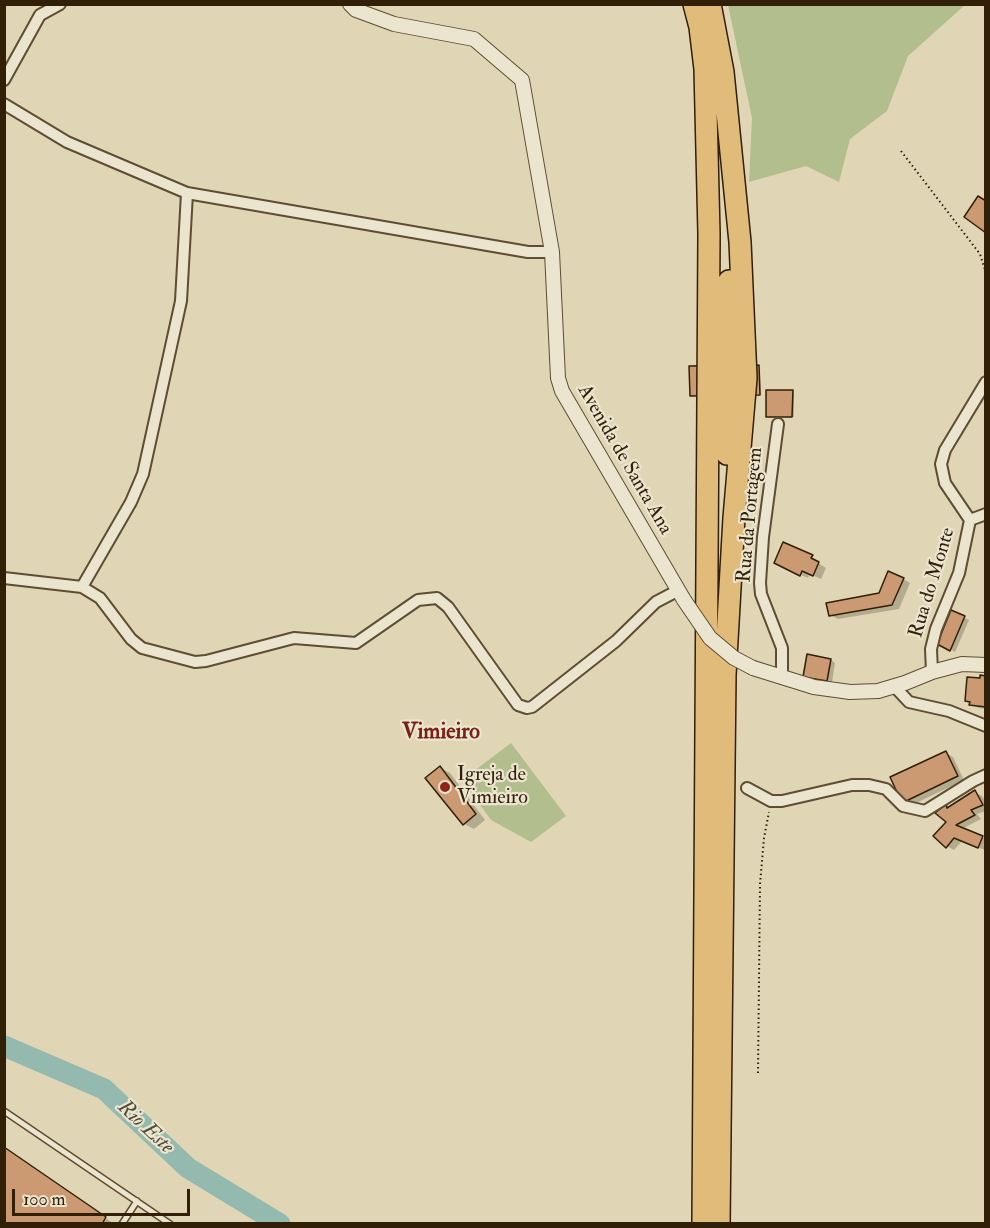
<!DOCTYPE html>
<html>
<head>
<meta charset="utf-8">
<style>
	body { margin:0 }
	#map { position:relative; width:990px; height:1228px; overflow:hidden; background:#e0d6b5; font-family:"IM FELL Double Pica",serif }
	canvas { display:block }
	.frame { position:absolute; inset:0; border:6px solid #311f07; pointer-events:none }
	.scale { position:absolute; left:12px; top:1189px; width:178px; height:27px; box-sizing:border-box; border:3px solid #311f07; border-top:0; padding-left:8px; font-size:18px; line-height:21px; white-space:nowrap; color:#311f07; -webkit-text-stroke:4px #ebe4cf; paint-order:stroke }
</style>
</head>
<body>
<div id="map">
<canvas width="990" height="1228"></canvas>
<div class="frame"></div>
<div class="scale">100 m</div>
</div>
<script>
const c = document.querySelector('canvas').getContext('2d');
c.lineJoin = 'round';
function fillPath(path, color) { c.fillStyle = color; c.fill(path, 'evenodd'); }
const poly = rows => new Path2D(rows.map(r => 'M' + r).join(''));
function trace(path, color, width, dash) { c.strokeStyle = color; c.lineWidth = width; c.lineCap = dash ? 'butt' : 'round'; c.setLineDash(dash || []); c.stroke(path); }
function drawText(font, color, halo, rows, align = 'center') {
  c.font = font + ' "IM FELL Double Pica",serif'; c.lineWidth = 4.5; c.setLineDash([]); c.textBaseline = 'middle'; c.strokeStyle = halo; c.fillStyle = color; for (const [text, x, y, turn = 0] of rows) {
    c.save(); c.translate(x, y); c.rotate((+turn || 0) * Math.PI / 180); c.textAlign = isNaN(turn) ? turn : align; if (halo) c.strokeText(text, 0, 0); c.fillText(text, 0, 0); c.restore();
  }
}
fillPath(poly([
	[728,5,728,4,965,5,908,56,887,111,850,139,839,182,806,166,749,182,752,118],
	[511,743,566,816,531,842,491,820,462,780]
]), '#b2be8d');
fillPath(poly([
	[759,367,760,368,761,395,691,395],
	[792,391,794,392,794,417,769,417],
	[784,544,819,561,818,563,826,568,821,579,810,574,808,578,783,567],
	[903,579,910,583,899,609,838,619,830,615,880,595],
	[952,612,969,620,955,652,939,643],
	[831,660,835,663,832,682,805,676],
	[986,677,986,709,978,708,966,700,981,680],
	[946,753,953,757,964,780,910,806,903,802],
	[440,768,450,773,485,820,474,829,464,824],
	[975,792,982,796,986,802,986,811,977,814,981,819,962,829,986,839,985,850,962,841,954,850,947,846,948,822,946,806,950,808],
	[4,1147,114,1224,4,1224]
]), '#0003');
trace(poly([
	[4,1046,104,1089,188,1168,280,1224]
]), '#94b9ae', 21);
const building = poly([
	[978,196,986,201,986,233,964,217,978,196],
	[759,365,760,395,690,396,689,366,759,365],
	[766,390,793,390,792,417,766,417,766,390],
	[783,542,813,555,811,558,819,562,813,576,802,571,800,576,774,563,783,542],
	[888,571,904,578,892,605,829,616,826,603,879,593,888,571],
	[951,610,965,616,950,651,937,644,951,610],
	[807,654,831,659,827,681,803,677,807,654],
	[980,675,986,676,986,707,969,705,970,702,965,701,967,677,980,678,980,675],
	[946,751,958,776,902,803,890,777,946,751],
	[440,766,476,814,463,825,425,778,440,766],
	[975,790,983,805,971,810,975,815,956,825,983,836,978,848,954,838,946,848,933,836,946,822,935,813,946,804,947,808,975,790],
	[4,1147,106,1217,102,1224,4,1224,4,1147]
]);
fillPath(building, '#cb9972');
trace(building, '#311f07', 1.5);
const service = poly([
	[4,1111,170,1224],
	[122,1224,137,1201]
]);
const minor = poly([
	[4,80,40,15,60,4],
	[4,104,67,142,187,193,528,252,552,252],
	[778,424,763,537,760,583,761,594,782,648,782,678],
	[970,520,986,514],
	[4,578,82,587,100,598,131,639,142,648,195,662,206,661,294,638,356,643,418,600,437,598,448,607,518,705,527,708,532,707,616,641,656,602,677,591],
	[82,587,131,502,143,474,181,301,187,193],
	[932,672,931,649,936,629,959,573,970,520,945,483,941,464,945,450,986,382],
	[894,686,909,702,949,711,986,726],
	[747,788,771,801,782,801,852,785,869,785,886,789,903,806,925,811,973,781,986,775]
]);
const tertiary = poly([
	[350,4,356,10,394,24,474,39,522,80,552,252,558,378,562,391,684,600],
	[753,668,814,687,850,692,878,691,905,683,932,672,962,664,986,665]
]);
const motorway = poly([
	[694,4,700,27,705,69,709,234,703,1224],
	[710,4,723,72,740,242,746,378,734,518,725,675,719,1224],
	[727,454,729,281]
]);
trace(service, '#5d4d32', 8);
trace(minor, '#5d4d32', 14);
trace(tertiary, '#5d4d32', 16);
trace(motorway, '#311f07', 24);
trace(poly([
	[901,151,980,254,986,273],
	[758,1073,760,884,764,838,769,812]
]), '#311f07', 2, [1.5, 3]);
trace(service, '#ebe4cf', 5);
trace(minor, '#ebe4cf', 10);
trace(tertiary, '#ebe4cf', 14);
trace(motorway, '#e0bb7a', 21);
const tertiaryBridge = poly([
	[684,600,710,638,734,658,753,668]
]);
trace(tertiaryBridge, '#5d4d32', 16, []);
trace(tertiaryBridge, '#ebe4cf', 14);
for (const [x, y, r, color] of [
	[445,787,6,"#8f2418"]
]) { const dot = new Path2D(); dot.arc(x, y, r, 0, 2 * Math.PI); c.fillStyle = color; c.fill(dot); trace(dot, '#ebe4cf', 2); }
drawText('20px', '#311f07', '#ebe4cf', [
	["Avenida de Santa Ana",624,460,60],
	["Rua da Portagem",751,515,-85],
	["Rua do Monte",933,583,-73]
]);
drawText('20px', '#311f07', '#ebe4cf', [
	["Igreja de",457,776],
	["Vimieiro",457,799]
], 'left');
drawText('italic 21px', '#4f4d39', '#ebe4cf', [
	["Rio Este",145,1128,43]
]);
drawText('bold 22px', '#7a1f14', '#ebe4cf', [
	["Vimieiro",441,733]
]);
</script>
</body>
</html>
